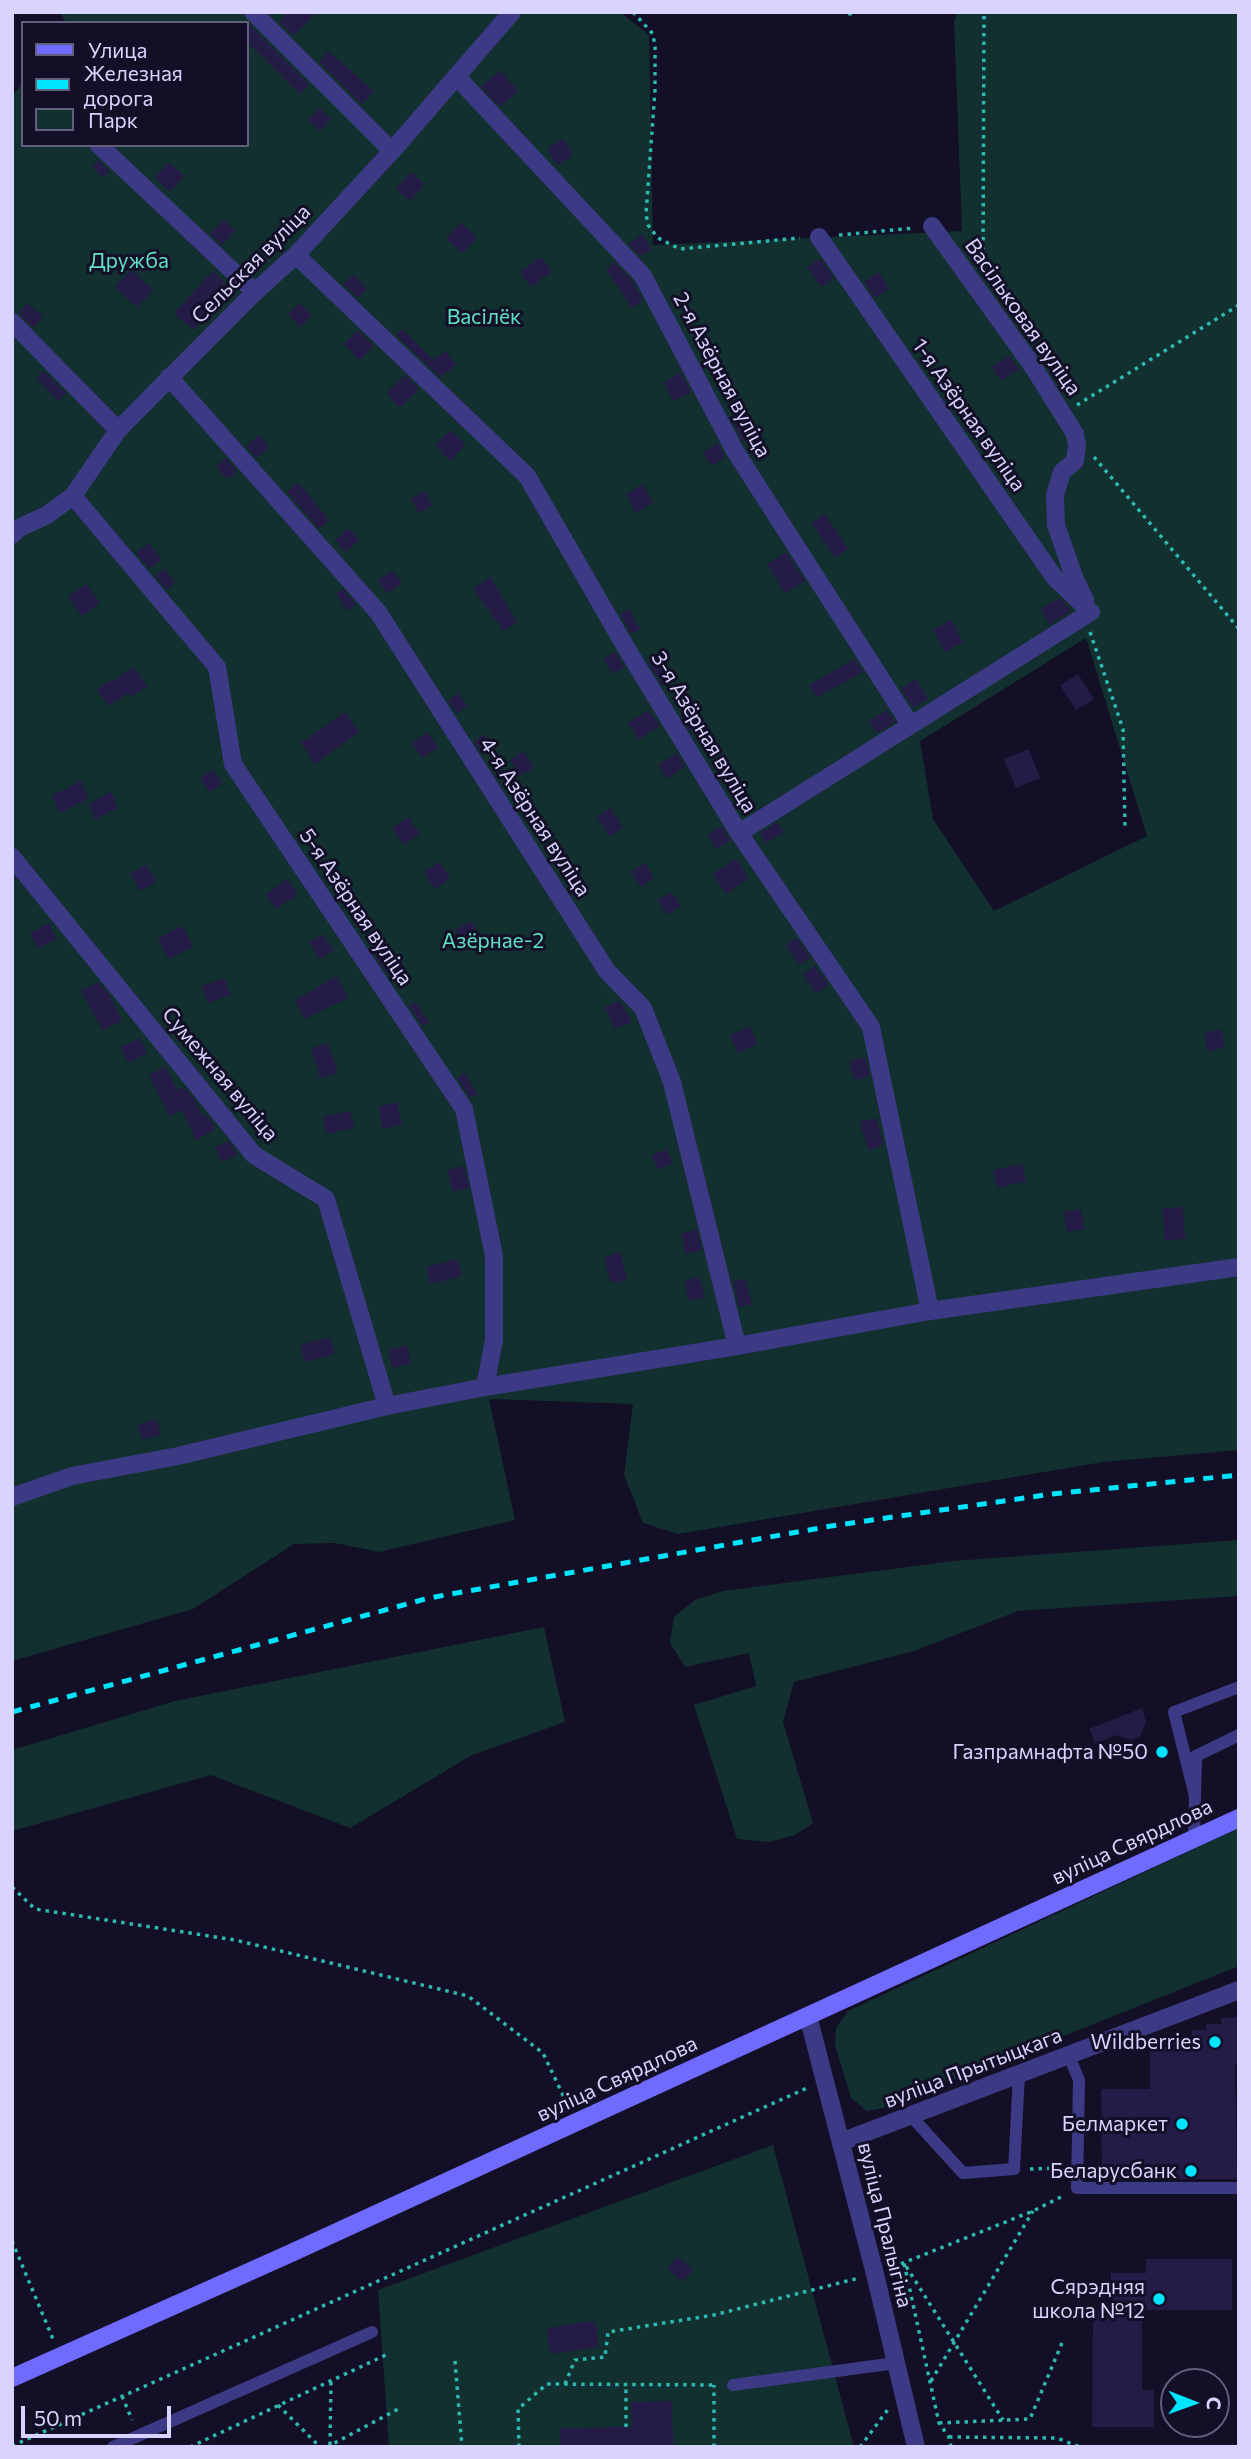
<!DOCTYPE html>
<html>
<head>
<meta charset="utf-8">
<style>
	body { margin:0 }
	#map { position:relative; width:1251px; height:2459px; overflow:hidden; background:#130f26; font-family:Commissioner,sans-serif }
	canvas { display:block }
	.frame { position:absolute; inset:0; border:14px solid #d9d4ff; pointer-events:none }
	.legend { position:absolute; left:21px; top:21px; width:228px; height:126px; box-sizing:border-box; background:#130f26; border:2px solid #625e7d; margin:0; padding:9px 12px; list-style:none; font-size:21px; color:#d9d4ff }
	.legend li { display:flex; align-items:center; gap:14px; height:35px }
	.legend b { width:35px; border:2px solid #625e7d }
	.north { position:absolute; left:1160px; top:2368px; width:70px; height:70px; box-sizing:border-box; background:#130f26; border:2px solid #625e7d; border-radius:50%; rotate:91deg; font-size:19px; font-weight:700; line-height:28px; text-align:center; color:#d9d4ff }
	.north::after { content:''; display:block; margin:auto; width:24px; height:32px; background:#00e5ff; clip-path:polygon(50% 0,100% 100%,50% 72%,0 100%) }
	.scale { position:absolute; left:21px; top:2406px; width:150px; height:32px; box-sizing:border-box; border:4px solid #d9d4ff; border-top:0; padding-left:9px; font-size:21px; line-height:24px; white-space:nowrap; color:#d9d4ff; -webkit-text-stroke:5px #130f26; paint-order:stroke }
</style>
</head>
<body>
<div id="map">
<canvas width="1251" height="2459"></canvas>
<div class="frame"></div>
<ul class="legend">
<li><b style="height:9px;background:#6f6bff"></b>Улица</li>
<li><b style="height:9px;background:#00e5ff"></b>Железная дорога</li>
<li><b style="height:19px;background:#12302f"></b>Парк</li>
</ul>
<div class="north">С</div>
<div class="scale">50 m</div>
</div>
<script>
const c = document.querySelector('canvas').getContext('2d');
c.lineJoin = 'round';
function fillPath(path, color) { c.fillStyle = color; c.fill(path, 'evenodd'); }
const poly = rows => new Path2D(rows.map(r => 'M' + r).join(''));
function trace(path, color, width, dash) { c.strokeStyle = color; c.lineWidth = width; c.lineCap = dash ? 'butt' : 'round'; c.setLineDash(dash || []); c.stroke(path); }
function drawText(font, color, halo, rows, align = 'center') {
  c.font = font + ' Commissioner,sans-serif'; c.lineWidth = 6; c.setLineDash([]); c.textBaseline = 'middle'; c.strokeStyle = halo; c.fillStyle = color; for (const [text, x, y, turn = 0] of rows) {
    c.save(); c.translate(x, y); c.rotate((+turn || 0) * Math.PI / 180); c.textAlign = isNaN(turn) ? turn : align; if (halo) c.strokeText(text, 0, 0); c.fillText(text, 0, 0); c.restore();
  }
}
fillPath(poly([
	[60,12,620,12,649,35,653,245,962,231,954,20,958,12,1239,12,1239,1450,1103,1462,678,1534,643,1523,624,1475,633,1404,489,1399,515,1520,379,1552,335,1543,294,1544,193,1609,12,1661,12,96,23,83,23,145,247,145,247,23,66,23],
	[1086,638,1147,836,994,911,933,819,920,741],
	[1239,1540,1239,1596,1018,1611,914,1651,794,1682,783,1722,813,1823,795,1835,770,1842,737,1839,694,1705,756,1686,749,1653,685,1667,670,1643,674,1617,695,1600,723,1591,953,1561],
	[544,1627,565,1722,472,1755,350,1828,211,1775,12,1831,12,1750,175,1701],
	[1239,1828,1239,1966,883,2108,867,2111,851,2098,835,2045,836,2028,848,2011],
	[773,2145,854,2447,389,2447,378,2290]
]), '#12302f');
fillPath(poly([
	[288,12,316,12,294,36,279,22],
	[247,22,309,84,300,94,247,41],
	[328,51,374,91,362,104,319,62],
	[500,70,518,91,500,107,481,87],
	[319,108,331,119,320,131,308,120],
	[563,139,573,155,557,165,547,149],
	[98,160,110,171,104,178,92,167],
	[169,162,184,176,170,192,154,177],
	[411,172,424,184,410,201,396,189],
	[224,220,235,231,222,245,210,234],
	[461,222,477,238,462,253,446,238],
	[642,234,652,249,640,256,628,244],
	[541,257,552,271,531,287,520,272],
	[820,259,834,278,821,287,807,267],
	[614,262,634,283,643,301,632,308,606,269],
	[131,270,153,290,137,307,115,287],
	[213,271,231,288,193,330,174,313],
	[879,272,889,289,875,298,864,282],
	[353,275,367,289,358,298,343,284],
	[28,303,43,317,33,328,19,313],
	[300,303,312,315,300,327,288,314],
	[402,329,433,360,446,351,456,365,440,377,396,335],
	[358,330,374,346,359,360,344,344],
	[1009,355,1019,369,1001,380,992,367],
	[43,370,66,393,59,401,36,378],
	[681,373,691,392,673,401,664,382],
	[405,375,419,389,400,408,386,393],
	[743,413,756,433,743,442,732,420],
	[451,430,466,445,450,461,435,445],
	[259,435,269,447,256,458,246,446],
	[718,443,725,457,711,466,703,452],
	[226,458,237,471,227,479,216,466],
	[298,482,329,520,319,529,287,492],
	[643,484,653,503,636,513,626,494],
	[424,491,432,505,419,513,411,499],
	[825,514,848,549,835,558,812,523],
	[349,528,359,540,346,552,335,540],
	[148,543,161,559,149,569,136,553],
	[786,552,805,581,785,593,767,564],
	[164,569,175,583,167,590,155,576],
	[392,570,402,582,388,594,378,581],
	[490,577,517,622,504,631,473,589],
	[86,584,100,603,82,616,68,597],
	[343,589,356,605,347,611,336,594],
	[1060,598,1071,611,1049,625,1041,608],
	[629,609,640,629,631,634,620,614],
	[951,620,963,642,945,652,933,630],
	[615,652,624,667,613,674,604,659],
	[658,655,672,678,662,685,648,662],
	[855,659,863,672,817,697,809,685],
	[133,667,147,686,131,697,129,693,108,706,97,689,111,680,112,682],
	[1078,674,1094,699,1076,710,1060,685],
	[915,679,928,699,913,708,901,689],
	[457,693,467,705,457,714,448,701],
	[694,706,704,723,690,731,680,714],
	[649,710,660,726,639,739,628,723],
	[887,710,895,722,877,733,869,721],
	[345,712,359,732,315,764,301,743],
	[427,732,438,747,422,758,412,743],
	[484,734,494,746,483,755,474,742],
	[1029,749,1040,778,1016,788,1004,759],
	[523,751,534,767,520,776,510,760],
	[677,753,685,766,667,779,658,765],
	[213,770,222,784,209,792,200,778],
	[81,781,89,798,60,813,52,796],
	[111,792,118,808,95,819,88,804],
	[610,808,623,827,610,836,597,817],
	[408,817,420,834,404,845,392,828],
	[778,822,784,832,766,843,760,833],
	[721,826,730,840,717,849,707,835],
	[736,859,749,878,726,894,713,874],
	[439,862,450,878,435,889,424,872],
	[645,863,654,878,641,887,631,872],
	[146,865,156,882,140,891,130,873],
	[287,879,298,894,276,909,266,894],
	[671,892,681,906,668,915,658,901],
	[470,921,481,937,466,948,455,931],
	[49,923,57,939,37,948,30,933],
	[183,926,193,947,168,959,158,938],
	[322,934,334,950,320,959,309,943],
	[797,938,810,958,799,965,786,945],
	[384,948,398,968,388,975,374,954],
	[815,966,829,985,816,993,803,974],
	[337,976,348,998,304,1019,295,1000],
	[224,978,231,995,208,1003,202,986],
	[99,982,110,996,122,1021,102,1030,81,991],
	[620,1001,632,1022,615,1029,605,1007],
	[415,1002,429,1022,423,1027,409,1006],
	[750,1026,757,1044,738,1053,730,1035],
	[1221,1029,1225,1047,1208,1052,1204,1033],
	[140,1038,147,1053,128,1063,121,1047],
	[328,1043,338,1073,320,1078,311,1048],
	[865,1057,870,1076,854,1080,849,1061],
	[166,1067,177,1090,184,1087,196,1102,203,1117,207,1115,210,1118,215,1130,196,1140,182,1110,169,1116,149,1075],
	[464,1073,478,1094,471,1099,457,1078],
	[397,1102,402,1124,383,1129,378,1107],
	[350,1111,354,1128,327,1134,323,1117],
	[876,1118,884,1145,868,1150,860,1122],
	[228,1141,238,1155,222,1162,215,1147],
	[667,1149,673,1163,658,1170,652,1155],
	[1022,1164,1026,1181,997,1188,993,1170],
	[464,1166,469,1188,453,1192,447,1170],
	[1183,1207,1185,1239,1164,1240,1163,1208],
	[1081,1209,1085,1229,1067,1232,1064,1212],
	[697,1229,702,1250,686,1254,681,1234],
	[620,1252,627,1279,611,1283,604,1257],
	[457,1259,462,1276,431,1284,426,1267],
	[699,1277,705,1297,689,1301,684,1281],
	[745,1278,752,1304,739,1307,733,1282],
	[330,1337,335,1354,305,1362,300,1345],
	[407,1345,411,1363,392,1368,388,1350],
	[157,1419,161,1435,142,1440,138,1425],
	[1142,1708,1146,1722,1140,1736,1131,1740,1115,1735,1096,1744,1089,1729],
	[1239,2017,1239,2064,1235,2064,1237,2179,1102,2179,1101,2089,1150,2089,1150,2050,1162,2050,1162,2044,1176,2043,1176,2037,1192,2037,1192,2030,1206,2030,1206,2024,1222,2024,1221,2018],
	[677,2256,693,2269,683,2282,667,2269],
	[1146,2259,1232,2259,1232,2310,1142,2310,1142,2390,1154,2390,1154,2427,1092,2427,1093,2310,1111,2310,1111,2273,1146,2273],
	[595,2321,599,2347,550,2354,547,2328],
	[672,2401,673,2447,560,2447,560,2428,632,2427,631,2402]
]), '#241b47');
trace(poly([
	[633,12,653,34,655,47,655,90,646,214,648,225,658,238,680,249,800,238],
	[850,12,850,19],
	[839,235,915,228],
	[983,266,984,12],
	[1077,405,1239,305],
	[1094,457,1239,629],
	[1090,632,1123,729,1125,827],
	[12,1887,35,1909,235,1940,468,1996,543,2053,569,2108],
	[1030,2169,1061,2168],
	[12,2241,53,2339],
	[893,2267,1033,2211,1063,2196],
	[455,2361,462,2447],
	[931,2381,1033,2211],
	[565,2384,575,2360,605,2357,608,2332,714,2315,859,2278],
	[122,2396,132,2420],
	[278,2405,320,2447],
	[939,2423,1030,2419,1062,2343],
	[626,2427,626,2385],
	[949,2437,1057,2438,1080,2447],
	[330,2445,331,2380],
	[12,2446,807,2088],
	[190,2447,390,2353],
	[327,2447,402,2407],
	[519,2447,518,2409,547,2384,717,2385],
	[714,2447,714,2385],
	[860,2447,889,2408],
	[951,2447,949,2437,939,2423,904,2263,1003,2420]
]), '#2fb8b0', 3.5, [3.5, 5]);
trace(poly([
	[1195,1796,1174,1712,1239,1687],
	[1194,1839,1196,1756,1239,1735],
	[1069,2056,1079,2080,1077,2188,1239,2188],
	[911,2116,963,2173,1014,2169,1019,2075],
	[733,2385,896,2363],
	[113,2447,372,2332]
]), '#3d3a85', 12);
trace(poly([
	[253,12,392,151],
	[457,77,643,276,735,451,910,724],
	[99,145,255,292],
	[932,226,1032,365,1075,434,1077,446,1075,461,1062,472,1055,495,1056,525,1074,577,1085,600],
	[819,237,1054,577,1091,612],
	[296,255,527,476,628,651,739,833,871,1027,930,1311],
	[12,322,118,430],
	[169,377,378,612,607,971,643,1008,672,1082,737,1346],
	[73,496,217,667,233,764,464,1109,494,1256,494,1340,485,1387],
	[12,535,19,528,47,515,73,496,118,430,255,292,296,255,392,151,512,12],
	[739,833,1091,612],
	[12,857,254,1155,326,1199,387,1406],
	[12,1497,72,1476,178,1456,387,1406,485,1387,737,1346,930,1311,1239,1267]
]), '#3d3a85', 18);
trace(poly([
	[808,2016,875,2274,916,2447],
	[841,2142,1239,1990]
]), '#3d3a85', 18);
trace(poly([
	[12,2378,289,2254,1239,1818]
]), '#6f6bff', 18);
trace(poly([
	[12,1712,429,1598,831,1526,1052,1494,1239,1475]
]), '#00e5ff', 5, [10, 9]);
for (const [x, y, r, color] of [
	[1162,1752,7,"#00e5ff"],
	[1215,2042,7,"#00e5ff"],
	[1182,2124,7,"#00e5ff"],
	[1191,2171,7,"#00e5ff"],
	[1159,2299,7,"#00e5ff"]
]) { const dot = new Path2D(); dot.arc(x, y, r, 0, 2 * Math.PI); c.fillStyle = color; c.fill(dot); trace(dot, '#130f26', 2.5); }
drawText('21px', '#5fe0c0', '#130f26', [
	["Дружба",129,261],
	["Васілёк",484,317],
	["Азёрнае-2",493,941]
]);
drawText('21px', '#d9d4ff', '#130f26', [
	["Сельская вуліца",251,264,-45],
	["Васільковая вуліца",1023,317,55],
	["2-я Азёрная вуліца",722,375,62],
	["1-я Азёрная вуліца",969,415,55],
	["3-я Азёрная вуліца",704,732,59],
	["4-я Азёрная вуліца",535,817,57],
	["5-я Азёрная вуліца",356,907,56],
	["Сумежная вуліца",220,1074,50],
	["вуліца Свярдлова",1132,1842,-25],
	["вуліца Прытыцкага",973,2068,-21],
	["вуліца Свярдлова",617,2079,-25],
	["вуліца Пралыгіна",885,2225,76]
]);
drawText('21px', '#d9d4ff', '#130f26', [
	["Газпрамнафта №50",1148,1752],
	["Wildberries",1201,2042],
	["Белмаркет",1168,2124],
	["Беларусбанк",1177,2171],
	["Сярэдняя",1145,2287],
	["школа №12",1145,2311]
], 'right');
</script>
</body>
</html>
